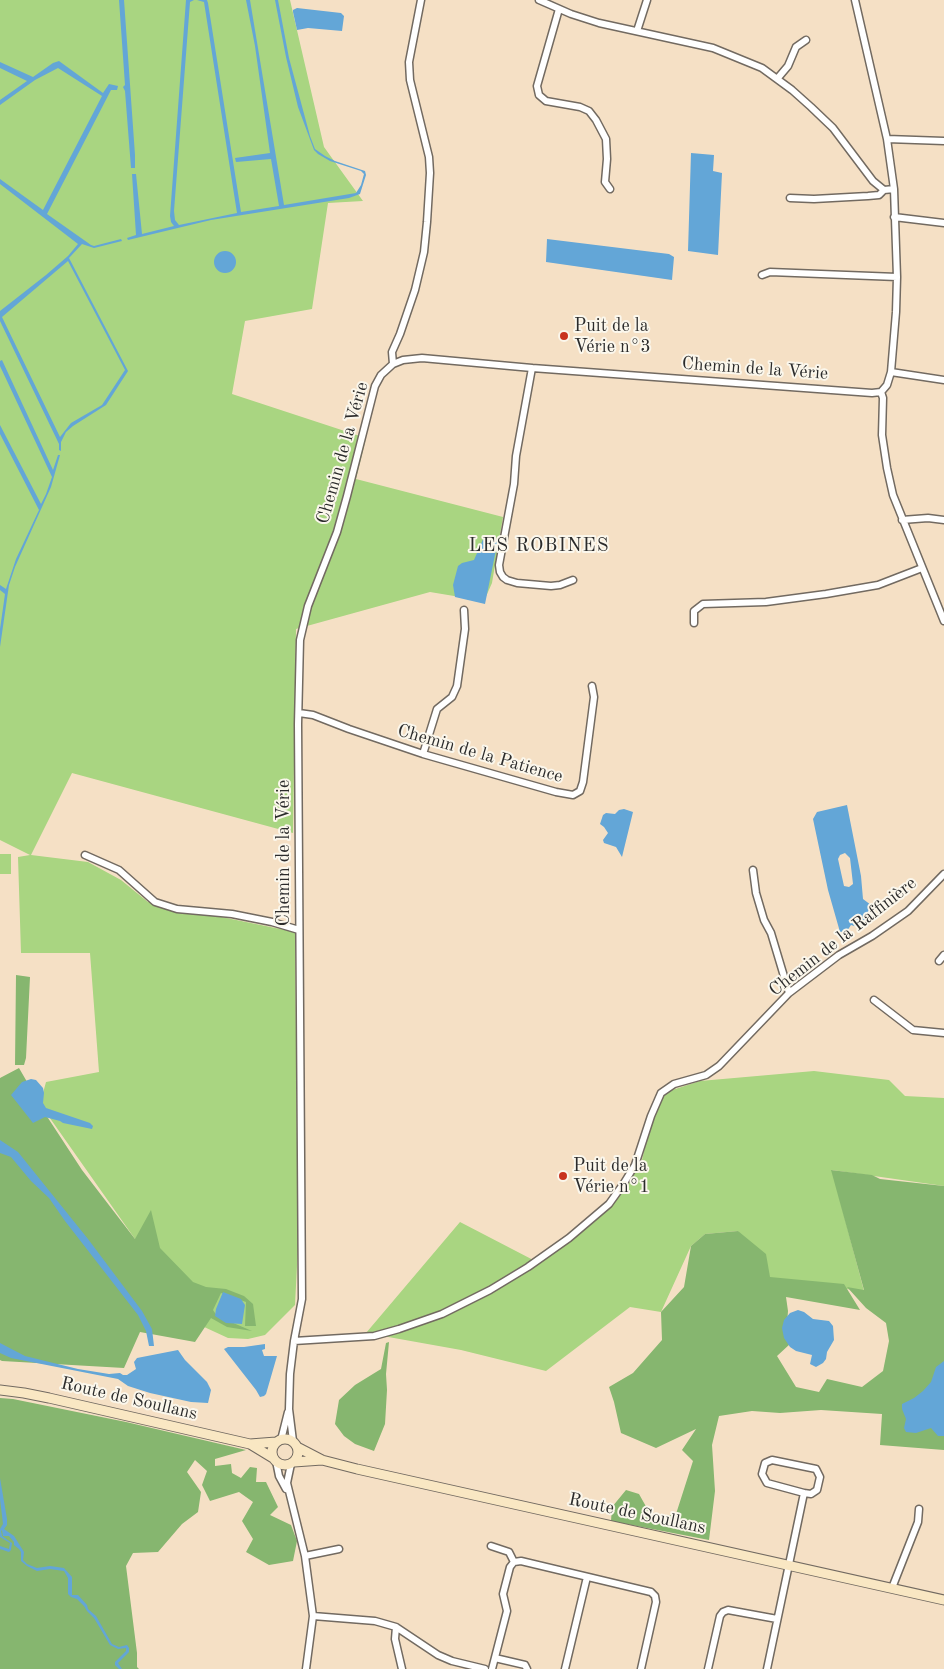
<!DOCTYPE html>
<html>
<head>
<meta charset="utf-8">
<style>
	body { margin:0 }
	canvas { display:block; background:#f5e0c5 }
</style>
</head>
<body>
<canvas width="944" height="1669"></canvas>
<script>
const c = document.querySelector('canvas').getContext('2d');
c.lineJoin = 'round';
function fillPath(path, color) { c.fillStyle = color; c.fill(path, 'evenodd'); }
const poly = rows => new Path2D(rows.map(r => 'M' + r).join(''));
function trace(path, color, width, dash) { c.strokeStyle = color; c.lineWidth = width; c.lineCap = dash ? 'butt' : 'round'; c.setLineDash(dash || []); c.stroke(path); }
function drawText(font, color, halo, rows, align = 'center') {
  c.font = font + ' "Old Standard TT",serif'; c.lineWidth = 4; c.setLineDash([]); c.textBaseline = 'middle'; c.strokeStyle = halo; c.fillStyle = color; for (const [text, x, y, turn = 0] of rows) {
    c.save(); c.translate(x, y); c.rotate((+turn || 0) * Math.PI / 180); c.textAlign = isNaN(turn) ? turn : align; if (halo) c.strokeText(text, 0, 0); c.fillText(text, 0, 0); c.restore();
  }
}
fillPath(poly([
	[0,0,290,0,324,147,363,201,328,203,312,309,245,321,232,394,366,438,356,479,503,517,492,583,484,601,430,592,296,629,293,833,72,773,31,855,88,862,121,880,148,902,295,932,298,1246,295,1305,265,1335,248,1339,228,1338,202,1326,135,1239,40,1104,46,1082,99,1072,90,953,21,953,18,857,30,855,0,840],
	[0,854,11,854,11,874,0,874],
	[814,1071,889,1080,905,1096,944,1098,944,1186,832,1170,864,1291,756,1279,738,1231,705,1234,691,1246,661,1312,630,1307,546,1371,461,1350,366,1333,460,1222,539,1263,609,1207,642,1160,653,1113,666,1092,700,1081]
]), '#a9d581');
fillPath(poly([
	[16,975,30,977,26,1058,24,1065,15,1065],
	[19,1068,48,1118,82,1170,135,1239,151,1210,160,1248,193,1282,206,1287,226,1289,244,1296,253,1304,256,1326,245,1326,246,1302,221,1293,213,1310,217,1316,252,1331,227,1327,211,1318,195,1342,140,1332,124,1368,2,1361,0,1360,0,1078],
	[831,1170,872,1175,880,1179,944,1186,944,1450,880,1445,882,1414,821,1410,780,1413,752,1411,719,1416,712,1445,715,1491,709,1540,611,1521,612,1507,626,1490,639,1494,653,1519,676,1514,693,1461,682,1450,696,1429,656,1448,621,1433,614,1402,609,1387,633,1373,662,1340,661,1312,684,1287,691,1246,705,1234,738,1231,766,1254,770,1277,844,1284,860,1310,786,1297,788,1311,787,1324,790,1344,777,1356,796,1387,819,1392,827,1379,862,1387,883,1371,889,1341,886,1323,866,1308,847,1287,864,1290],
	[389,1342,386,1374,387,1390,385,1424,374,1451,355,1444,344,1436,335,1424,339,1400,355,1385,381,1369,386,1343],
	[0,1398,13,1399,126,1422,246,1450,215,1459,215,1466,231,1464,232,1473,241,1478,250,1467,257,1468,256,1482,266,1482,278,1507,270,1515,291,1525,297,1541,293,1561,269,1565,246,1552,253,1539,242,1521,253,1502,239,1492,210,1501,202,1485,207,1471,195,1460,187,1472,201,1492,198,1512,182,1524,158,1552,133,1553,126,1566,137,1653,137,1667,139,1669,0,1669]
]), '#86b66f');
fillPath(poly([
	[119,0,124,0,135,155,135,168,131,168,125,91,123,87,125,85],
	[186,0,194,0,190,2,174,211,175,220,179,225,237,213,204,2,197,0,207,0,208,3,241,212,279,206,271,159,236,162,235,158,270,153,255,46,246,0,250,0,284,205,356,193,361,185,364,174,361,171,330,161,318,154,314,150,298,107,286,57,275,0,278,0,289,58,310,136,315,149,325,156,335,161,365,171,366,175,360,194,349,198,211,220,128,240,127,238,136,235,132,174,136,174,142,234,174,226,171,222,170,216],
	[297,8,341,13,344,16,342,31,308,28,297,30,293,12,293,10],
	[59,61,103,93,109,84,118,86,117,90,111,90,47,214,91,245,94,246,121,239,122,241,94,248,82,244,69,258,128,371,106,405,73,426,66,432,61,442,61,451,59,450,59,444,0,321,0,311,46,275,68,256,78,244,0,184,0,179,43,210,102,96,58,68,35,80,0,105,0,100,27,81,0,68,0,62,33,77,53,63],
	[68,261,125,370,102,405,71,423,60,437,2,317],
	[691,153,714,155,713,171,722,173,718,255,688,251],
	[547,239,669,254,674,257,672,280,546,262],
	'214 262a11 11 0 1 1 22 0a11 11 0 1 1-22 0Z',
	[2,360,53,470,58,455,60,455,51,487,15,567,9,585,0,647,0,629,5,594,0,590,0,585,6,589,16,559,39,510,0,434,0,425,41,504,46,494,52,477,0,366,0,361],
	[484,537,498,540,485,604,455,597,453,585,458,566,462,563,474,560],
	[847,805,861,876,863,899,871,905,871,920,866,927,861,928,851,925,847,931,840,932,828,890,813,819,817,812],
	[845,853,850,858,853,884,849,887,844,886,838,859,840,855],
	[624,809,633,812,622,857,616,847,604,843,603,840,608,833,604,827,600,824,603,815,606,813,615,814,619,810],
	[31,1079,36,1080,43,1088,44,1093,43,1103,46,1108,90,1123,93,1126,92,1129,63,1123,60,1121,45,1117,33,1123,11,1095,22,1082],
	[0,1140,18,1152,88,1239,142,1311,152,1329,154,1346,149,1346,146,1331,138,1315,65,1221,49,1198,31,1181,11,1157,0,1153],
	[223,1292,241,1299,245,1305,242,1324,226,1323,215,1316,216,1309],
	[798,1310,804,1312,813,1319,829,1321,833,1326,834,1340,827,1352,826,1359,823,1363,816,1367,810,1364,812,1355,796,1351,790,1347,784,1338,782,1328,784,1320,790,1313],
	[0,1343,25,1356,78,1369,109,1374,120,1373,123,1375,127,1375,136,1369,134,1362,137,1358,178,1350,185,1360,207,1382,211,1390,208,1403,191,1402,150,1393,128,1386,118,1379,11,1358,0,1353],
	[265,1344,265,1349,262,1350,264,1356,277,1356,266,1394,264,1396,260,1397,256,1390,224,1349,228,1347,244,1347],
	[944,1361,944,1436,938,1436,931,1428,916,1433,906,1432,904,1428,906,1419,902,1409,902,1404,914,1398,923,1391,931,1382,936,1367],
	[0,1478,7,1519,7,1525,4,1529,14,1536,24,1552,23,1560,27,1564,37,1568,50,1566,64,1568,72,1577,72,1595,78,1595,87,1605,88,1609,96,1616,112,1644,119,1647,127,1645,129,1648,129,1652,118,1663,122,1669,119,1669,115,1665,115,1662,126,1651,126,1648,118,1649,110,1645,94,1618,87,1611,84,1606,77,1599,71,1597,68,1594,68,1578,64,1571,50,1569,37,1571,27,1566,21,1561,21,1552,19,1549,14,1545,14,1542,9,1536,3,1536,2,1530,1,1531,2,1536,12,1543,11,1550,9,1552,0,1549,0,1546,9,1549,10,1543,0,1537,0,1529,3,1524,0,1499]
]), '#63a6d7');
const minor = poly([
	[539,0,571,14,599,23,713,48,762,68,792,90,811,107,833,128,873,181,884,190,894,189],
	[559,9,537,86,539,95,546,101,580,107,589,111,596,120,606,139,607,159,605,182,610,189],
	[637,31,647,0],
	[777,79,788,66,796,47,806,40],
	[887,139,944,141],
	[790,198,814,199,868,196,879,195,884,190],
	[894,217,944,223],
	[762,275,770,272,897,277],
	[393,364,392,352,400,334,415,290,424,252,427,222,430,173,429,157,410,80,409,62,421,0],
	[532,368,516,456,514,484,499,565,500,572,503,577,507,580,517,583,551,586,560,585,573,580],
	[891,372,944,380],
	[881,392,883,398,882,435,887,468,893,495,944,621],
	[902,520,928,518,944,520],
	[694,623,694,611,703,604,766,602,826,594,878,585,922,568],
	[299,713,313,715,349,729,423,754,556,792,573,795,580,791,583,782,594,697,592,686],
	[423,754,437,709,452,697,457,686,465,629,464,610],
	[85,855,119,870,155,902,177,909,232,914,272,922,299,930],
	[753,870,756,893,764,920,771,933,789,993],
	[939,961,944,955],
	[874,1000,913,1030,944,1033],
	[294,1341,374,1336,399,1329,442,1314,490,1290,528,1267,569,1238,609,1204,624,1183,635,1165,651,1116,661,1093,674,1084,706,1075,719,1066,789,993,839,955,872,936,908,911,944,874],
	[281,1440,288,1412],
	[293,1441,289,1409,290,1374,294,1341,302,1299,298,724,300,640,308,606,337,532,347,496,375,386,381,375,393,364,403,360,422,358,532,368,872,393,881,392,887,385,891,372,896,312,897,277,894,189,887,139,855,0],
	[276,1461,279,1476,286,1489],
	[291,1464,287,1483,305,1556,313,1616,306,1669],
	[491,1546,509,1552,514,1562],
	[305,1556,339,1549],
	[892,1588,918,1522,919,1509],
	[313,1616,375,1621,396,1627,438,1655,452,1661,485,1669],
	[396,1627,395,1639,402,1669],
	[495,1658,525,1665,527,1669],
	[492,1669,507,1611,503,1594,510,1567,514,1562,521,1561,651,1592,655,1596,656,1602,641,1669],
	[565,1669,587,1577],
	[708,1669,720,1616,723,1612,728,1610,777,1619],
	[767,1669,804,1493,811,1494,817,1490,820,1477,816,1469,772,1460,765,1463,762,1474,767,1483,804,1493]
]);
const secondary = poly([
	[0,1390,24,1393,49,1398,250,1444,276,1442],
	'272 1452a13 13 0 1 1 26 0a13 13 0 1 1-26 0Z',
	[250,1444,273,1458],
	[297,1447,322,1460,357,1469,944,1600],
	[294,1462,322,1460]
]);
trace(minor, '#726a61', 9);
trace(secondary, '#726a61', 11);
trace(minor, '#fff', 6);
trace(secondary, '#f9e7c3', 9);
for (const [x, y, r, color] of [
	[564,336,5,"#c8321e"],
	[563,1176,5,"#c8321e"]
]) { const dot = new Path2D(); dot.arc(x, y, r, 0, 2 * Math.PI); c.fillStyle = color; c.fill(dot); trace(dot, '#fbf7ec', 2); }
drawText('18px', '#2b2b2b', '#fbf7ec', [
	["Puit de la",574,326],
	["Vérie n°3",574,347],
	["Puit de la",573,1166],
	["Vérie n°1",573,1187]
], 'left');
drawText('18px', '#2b2b2b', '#fbf7ec', [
	["Chemin de la Vérie",755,369,4],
	["Chemin de la Vérie",343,453,-74],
	["Chemin de la Patience",480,754,16],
	["Chemin de la Vérie",284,853,-90],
	["Chemin de la Raffinière",843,937,-38],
	["Route de Soullans",129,1399,13],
	["Route de Soullans",637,1514,12]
]);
c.letterSpacing = '1px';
drawText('19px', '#2b2b2b', '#fbf7ec', [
	["LES ROBINES",539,546]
]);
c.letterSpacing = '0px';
</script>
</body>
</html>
